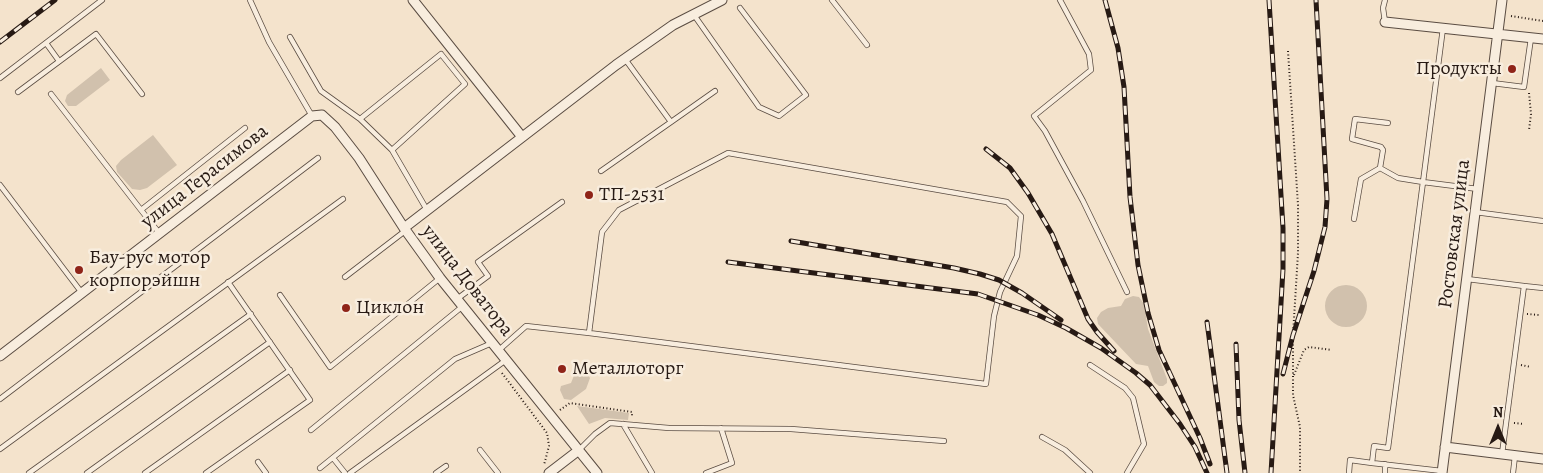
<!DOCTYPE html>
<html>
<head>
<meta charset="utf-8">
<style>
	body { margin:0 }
	#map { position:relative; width:1543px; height:473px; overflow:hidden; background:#f4e3cc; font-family:Alegreya,serif }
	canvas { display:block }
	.north { position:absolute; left:1473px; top:403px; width:50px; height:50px; -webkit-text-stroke:4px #f8edde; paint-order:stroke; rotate:0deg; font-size:14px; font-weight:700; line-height:20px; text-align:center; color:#271a14 }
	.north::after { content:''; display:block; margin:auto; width:18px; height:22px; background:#271a14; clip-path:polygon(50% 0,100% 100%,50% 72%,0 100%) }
</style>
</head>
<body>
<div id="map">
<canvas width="1543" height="473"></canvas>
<div class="north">N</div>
</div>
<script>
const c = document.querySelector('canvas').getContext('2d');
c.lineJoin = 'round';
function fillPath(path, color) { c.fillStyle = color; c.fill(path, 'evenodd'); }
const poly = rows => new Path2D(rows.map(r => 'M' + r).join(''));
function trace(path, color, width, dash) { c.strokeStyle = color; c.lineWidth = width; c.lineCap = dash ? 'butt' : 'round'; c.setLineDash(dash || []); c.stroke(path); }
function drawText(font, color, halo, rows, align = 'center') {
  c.font = font + ' Alegreya,serif'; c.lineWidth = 5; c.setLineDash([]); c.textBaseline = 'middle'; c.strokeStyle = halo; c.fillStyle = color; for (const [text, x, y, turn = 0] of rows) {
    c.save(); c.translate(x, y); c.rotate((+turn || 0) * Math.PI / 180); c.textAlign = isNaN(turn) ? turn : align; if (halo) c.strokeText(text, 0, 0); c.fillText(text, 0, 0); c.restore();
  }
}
fillPath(poly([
	[101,68,110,80,76,106,68,106,65,101,67,95],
	[153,135,177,165,147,188,140,190,132,189,117,172,116,166,121,160],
	'1325 306a21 21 0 1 1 42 0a21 21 0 1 1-42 0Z',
	[1133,296,1139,297,1144,304,1148,329,1167,379,1167,383,1163,386,1159,386,1154,382,1148,366,1136,364,1098,324,1097,318,1101,312,1108,308,1121,306,1125,299],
	[582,372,588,375,590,378,586,389,571,400,564,399,560,390,561,386,571,383,575,373],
	[577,406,629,413,628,420,605,418,589,424]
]), '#d1c1ad');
const service = poly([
	[250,0,269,42,312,116],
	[832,0,867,45],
	[1060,0,1089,54,1091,70,1034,116,1045,131,1083,201,1127,292],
	[694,15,759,107,779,116,806,95,740,8],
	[1385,22,1383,8,1385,0],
	[1443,28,1423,182,1478,189],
	[290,37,321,91,360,119,441,54,465,84,392,150,427,210],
	[46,43,59,61],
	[0,78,102,0],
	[1492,83,1524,87,1531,38],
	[18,92,96,34,142,94],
	[51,94,141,210],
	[360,119,392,150],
	[671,122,715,91],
	[1388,123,1355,119,1352,139,1381,147,1383,150,1380,168,1398,178,1423,182,1388,448,1374,446,1372,463,1442,471],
	[601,171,671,122,625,59],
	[0,185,82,293],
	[1475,212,1543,221],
	[1354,219,1361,179,1380,168],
	[160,234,141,210,245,128],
	[345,277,405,231],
	[1467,279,1524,286,1502,454],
	[1524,286,1543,288],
	[280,295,330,367,440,278],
	[457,299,488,276,478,262,562,202],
	[499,350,526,326,589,333,602,232,619,210,728,153,1007,202,1021,216,1017,256,1000,292,994,316,986,384,589,333],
	[1090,365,1125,388,1133,398,1144,444,1127,473],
	[0,399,318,158],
	[623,424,652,473],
	[311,430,463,306],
	[1042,437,1065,450,1090,473],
	[0,449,343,199],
	[480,450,498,473],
	[579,450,595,434,610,423,669,428,791,429,944,441],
	[333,458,345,473],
	[258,462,266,473],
	[320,468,455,359,492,343],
	[29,473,251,314],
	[87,473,270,342],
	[145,473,290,370],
	[206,473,310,400,228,282],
	[350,473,506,360],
	[436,473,446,466],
	[706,473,732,463,721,428],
	[1349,473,1350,460,1372,463],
	[1385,473,1385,464],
	[1513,473,1515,456]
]);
const minor = poly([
	[413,0,522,137],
	[1385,22,1543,39],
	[404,228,616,65,673,25,722,0],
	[0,356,312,116,322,115,335,127,359,158,404,228,440,278,597,473],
	[1445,447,1543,459],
	[549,473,579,450],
	[1442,473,1502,0]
]);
trace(service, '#5a4c42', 6);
trace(minor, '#5a4c42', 11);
trace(poly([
	[1511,16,1543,21],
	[1288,51,1298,205,1298,253,1293,335,1293,395,1300,427,1300,473],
	[1529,93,1531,114,1529,130],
	[1527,314,1539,315],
	[1521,365,1531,367],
	[502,373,547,433,549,446,544,465],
	[1294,375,1304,350,1309,347,1332,350],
	[560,410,570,403,632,412,632,417],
	[1514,423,1524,424]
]), '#271a14', 2, [1, 2.5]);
trace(service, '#f8edde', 4.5);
trace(minor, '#f8edde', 9);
const rail = poly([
	[1105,0,1118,48,1124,87,1130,197,1138,265,1148,313,1159,350,1200,438,1210,464],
	[1269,0,1283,228,1283,269,1271,473],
	[0,42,55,0],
	[986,149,1010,168,1028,193,1052,234,1088,319,1097,332,1114,351],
	[791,241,954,268,980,274,999,280,1022,293,1061,320],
	[728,262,978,294,1038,315,1066,328,1101,348,1136,373,1150,385,1180,424,1195,447,1207,473],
	[1207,322,1227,473],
	[1236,344,1239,420,1245,473],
	[1283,374,1293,335,1314,271,1325,227,1327,199,1316,0]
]);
trace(rail, '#271a14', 5);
trace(rail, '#f8edde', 3, [9]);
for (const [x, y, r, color] of [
	[1512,69,5,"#8f2418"],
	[589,195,5,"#8f2418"],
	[79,270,5,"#8f2418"],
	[346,308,5,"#8f2418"],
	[562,369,5,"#8f2418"]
]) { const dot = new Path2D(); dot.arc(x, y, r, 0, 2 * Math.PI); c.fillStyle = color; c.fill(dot); trace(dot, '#f8edde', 2); }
drawText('20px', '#271a14', '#f8edde', [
	["Продукты",1502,69,"right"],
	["ТП-2531",599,195],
	["Бау-рус мотор",89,258],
	["корпорэйшн",89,281],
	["Циклон",356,308],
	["Металлоторг",572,369]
], 'left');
drawText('20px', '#271a14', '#f8edde', [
	["улица Герасимова",205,177,-38],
	["Ростовская улица",1455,234,-83],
	["улица Доватора",467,281,52]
]);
</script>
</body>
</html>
